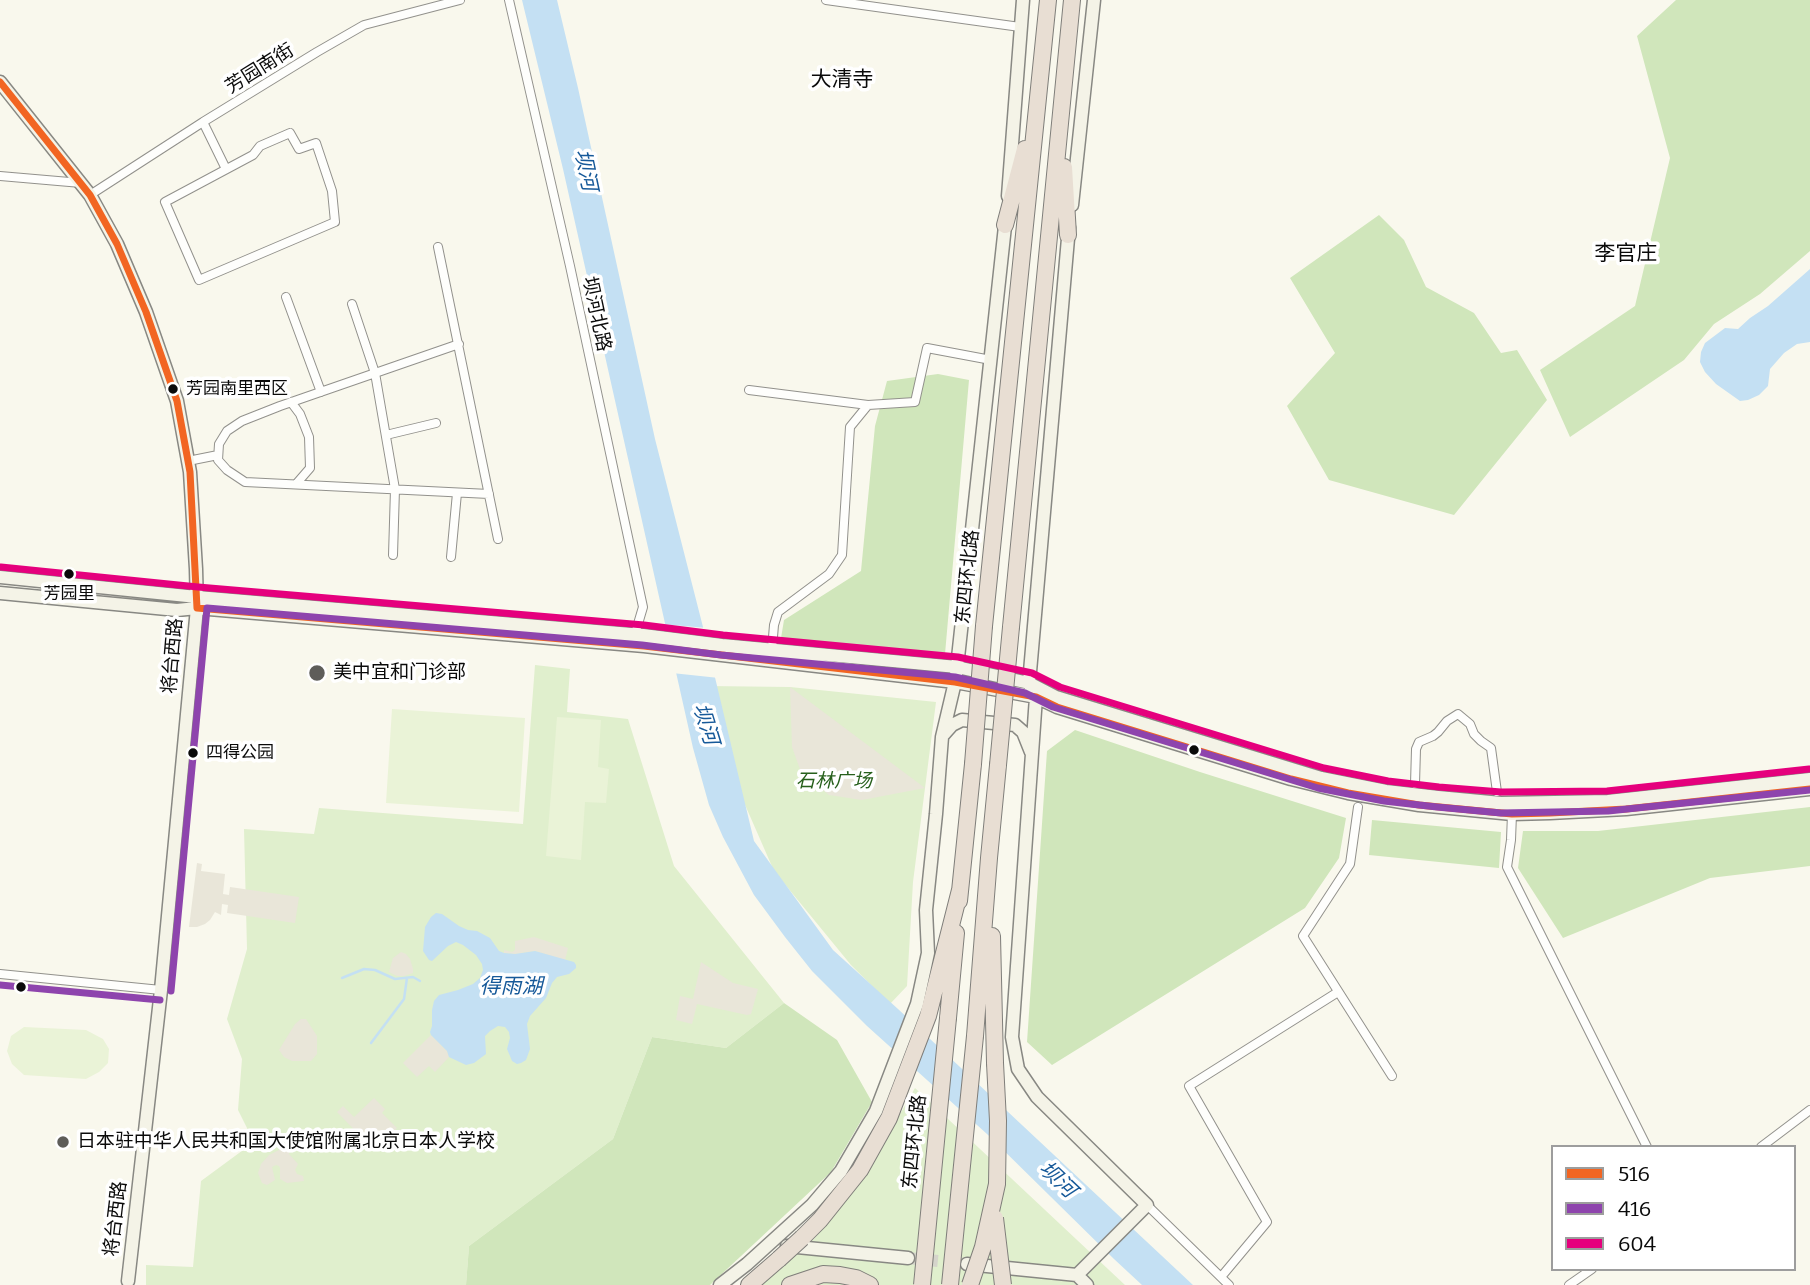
<!DOCTYPE html>
<html>
<head>
<meta charset="utf-8">
<style>
	body { margin:0 }
	#map { position:relative; width:1810px; height:1285px; overflow:hidden; background:#f9f8ed; font-family:Bitter,serif }
	canvas { display:block }
	.legend { position:absolute; left:1551px; top:1145px; width:245px; height:126px; box-sizing:border-box; background:#fff; border:2px solid #9d9d9d; margin:0; padding:9px 12px; list-style:none; font-size:21px; color:#0a0a0a }
	.legend li { display:flex; align-items:center; gap:14px; height:35px }
	.legend b { width:35px; border:2px solid #9d9d9d }
</style>
</head>
<body>
<div id="map">
<canvas width="1810" height="1285"></canvas>
<ul class="legend">
<li><b style="height:9px;background:#f26522"></b>516</li>
<li><b style="height:9px;background:#8e44ad"></b>416</li>
<li><b style="height:9px;background:#e5007d"></b>604</li>
</ul>
</div>
<script>
const c = document.querySelector('canvas').getContext('2d');
c.lineJoin = 'round';
function fillPath(path, color) { c.fillStyle = color; c.fill(path, 'evenodd'); }
const poly = rows => new Path2D(rows.map(r => 'M' + r).join(''));
function trace(path, color, width, dash) { c.strokeStyle = color; c.lineWidth = width; c.lineCap = dash ? 'butt' : 'round'; c.setLineDash(dash || []); c.stroke(path); }
function drawText(font, color, halo, rows, align = 'center') {
  c.font = font + ' Bitter,"Noto Sans SC",serif'; c.lineWidth = 7; c.setLineDash([]); c.textBaseline = 'middle'; c.strokeStyle = halo; c.fillStyle = color; for (const [text, x, y, turn = 0] of rows) {
    c.save(); c.translate(x, y); c.rotate((+turn || 0) * Math.PI / 180); c.textAlign = isNaN(turn) ? turn : align; if (halo) c.strokeText(text, 0, 0); c.fillText(text, 0, 0); c.restore();
  }
}
fillPath(poly([
	[535,665,570,669,567,712,628,719,674,866,784,1003,726,1048,652,1037,613,1139,469,1246,466,1285,146,1285,146,1265,193,1267,201,1181,254,1142,238,1110,242,1059,227,1019,247,949,244,829,314,834,319,808,523,824],
	[708,686,790,687,936,702,913,882,907,986,890,1004,851,965,774,871,739,791],
	[915,1088,1125,1285,753,1285,814,1239,863,1178]
]), '#e0efcd');
fillPath(poly([
	[1676,0,1810,0,1810,251,1760,294,1714,324,1684,360,1570,437,1540,370,1635,306,1670,158,1637,36],
	[1379,215,1404,240,1426,287,1474,313,1501,353,1517,350,1547,400,1454,515,1329,480,1287,406,1335,353,1290,278],
	[938,374,969,380,945,654,781,638,784,620,861,571,875,426,887,381],
	[1075,730,1200,772,1346,818,1339,858,1305,908,1052,1065,1027,1042,1047,751],
	[1810,807,1810,866,1710,878,1563,938,1518,868,1523,831,1598,831],
	[1372,820,1501,832,1499,868,1369,855],
	[784,1003,837,1040,872,1102,831,1172,710,1285,466,1285,469,1246,613,1139,652,1037,726,1048]
]), '#d0e6bb');
fillPath(poly([
	[392,709,525,718,519,812,386,803],
	[557,717,601,720,598,767,609,769,606,803,585,802,581,860,546,856],
	[24,1027,86,1030,103,1039,109,1049,108,1063,99,1072,86,1079,24,1075,12,1064,7,1051,11,1036]
]), '#eaf3d7');
fillPath(poly([
	[790,687,925,788,862,800,829,795,801,772,792,747],
	[197,863,202,864,201,871,225,874,223,894,229,895,230,887,299,897,295,923,227,913,228,905,222,904,221,915,215,912,210,920,205,924,197,927,189,927],
	[534,937,568,948,565,960,535,951,515,954,504,953,504,950,512,952,515,950,515,941],
	[401,952,406,954,410,959,413,969,413,973,404,976,397,976,389,972,393,958],
	[701,962,733,983,758,989,751,1014,747,1015,697,1004,692,1024,676,1020,680,996,693,999],
	[301,1019,306,1019,317,1036,317,1054,311,1061,292,1061,284,1057,279,1050,295,1024],
	[431,1035,447,1051,449,1057,435,1072,429,1066,417,1077,403,1063],
	[374,1098,385,1109,382,1113,397,1128,375,1151,337,1112,343,1106,354,1117],
	[287,1146,290,1148,289,1154,298,1164,295,1170,297,1174,303,1176,304,1181,287,1183,280,1179,280,1168,279,1166,276,1165,272,1167,275,1180,267,1185,262,1183,258,1173,261,1164,269,1155]
]), '#e9e6d9');
fillPath(poly([
	[522,0,557,0,578,88,655,439,703,627,754,841,833,950,898,1009,1193,1285,1142,1285,1114,1259,987,1134,867,1026,812,971,785,937,754,895,723,837,709,805,693,748,563,169],
	[1810,269,1810,342,1797,344,1784,353,1770,369,1768,386,1759,395,1748,400,1740,401,1716,384,1705,372,1700,362,1701,352,1705,343,1725,328,1738,329,1750,318,1768,306],
	[436,913,442,914,459,926,468,930,477,931,490,938,499,951,504,953,515,954,535,951,574,962,576,965,576,968,569,974,557,977,552,983,546,998,530,1016,527,1024,530,1049,526,1060,521,1063,517,1064,512,1061,510,1056,507,1049,510,1038,509,1032,505,1027,498,1026,490,1031,485,1036,486,1054,474,1063,466,1065,449,1057,447,1051,431,1035,430,1032,432,1026,432,1010,434,1001,439,995,458,990,473,984,480,978,483,970,482,964,476,955,463,945,456,942,448,946,432,961,429,960,423,951,425,927,431,917]
]), '#c4e0f3');
fillPath(poly([
	[661,624,707,628,719,678,672,673]
]), '#f9f8ed');
trace(poly([
	[342,978,364,969,375,970,395,979,413,977,420,981],
	[371,1043,404,999,407,978]
]), '#c4e0f3', 2.5);
trace(poly([
	[908,1258,967,1264]
]), '#d5d4cb', 12, [12, 6]);
const street = poly([
	[509,0,570,266,643,607,635,634],
	[826,0,1020,27],
	[203,122,226,169],
	[290,133,299,149,316,143,332,191,335,222,199,280,165,202,253,155,260,146,290,133],
	[0,176,81,183],
	[90,195,203,122,317,52,364,25,460,0],
	[438,247,498,539],
	[286,297,321,392],
	[352,304,375,373,395,489,393,555],
	[459,344,280,406,242,421,227,431,219,444,218,460,227,470,245,482,489,494],
	[749,390,868,405],
	[291,402,300,414,309,437,310,468,297,483],
	[386,435,436,423],
	[188,461,218,455],
	[451,557,457,493],
	[772,649,774,625,778,612,829,574,842,555,850,427,868,405,915,402,927,348,991,360],
	[1415,784,1416,749,1419,742,1433,736,1438,732,1447,721,1458,714,1470,724,1474,734,1481,741,1491,748,1497,792],
	[1358,807,1350,864,1303,936,1392,1076],
	[1512,814,1511,840,1507,867,1647,1147],
	[0,974,161,990],
	[1761,1147,1810,1110],
	[1147,1205,1229,1285],
	[1221,1277,1267,1222,1189,1086,1338,992],
	[1569,1285,1592,1269]
]);
const secondary = poly([
	[0,82,90,195,117,244,146,312,177,401,190,472,196,569,197,608,161,990,128,1281],
	[1008,196,1023,0],
	[1072,205,1094,0],
	[1069,227,1029,683,1036,697,1012,1037,1018,1069,1037,1097,1147,1205,1077,1275],
	[0,577,197,597,643,635,722,645,957,667,1029,683,1056,697,1321,778,1386,791,1438,797,1501,803,1608,801,1810,779],
	[0,593,177,610,197,608,644,646,955,682,1036,697,1057,707,1291,779,1348,793,1419,805,1512,814,1550,813,1626,809,1810,789],
	[944,734,952,725,962,720,1015,725,1023,732,1031,752],
	[787,1246,908,1258],
	[967,1264,1077,1275,1087,1285],
	[720,1285,747,1264,812,1205,841,1171,876,1111,917,1004,928,953,926,910,936,814,942,737,955,682,957,667,1006,217]
]);
const highway = poly([
	[1064,167,1068,235],
	[1005,225,1025,149],
	[984,626,1048,0],
	[1011,627,1072,0],
	[959,901,973,764],
	[992,936,995,1063],
	[948,1018,956,933],
	[975,1036,989,858,998,765],
	[802,1238,820,1220,860,1170,889,1118,928,1016,960,890],
	[749,1285,779,1259],
	[790,1285,823,1274,840,1275,856,1278,870,1285]
]);
trace(street, '#92918c', 10);
trace(secondary, '#888883', 15);
trace(highway, '#7f7e7a', 18);
trace(street, '#fefefc', 8);
trace(secondary, '#f4f3e7', 12);
trace(highway, '#e8ded3', 16);
const highwayBridge = poly([
	[973,764,984,626],
	[998,765,1011,627],
	[995,1218,1003,1285],
	[779,1259,802,1238],
	[922,1285,948,1018],
	[950,1285,975,1036],
	[970,1285,983,1247,997,1184,998,1121,995,1063]
]);
trace(highwayBridge, '#7f7e7a', 18, []);
trace(highwayBridge, '#e8ded3', 16);
trace(poly([
	[0,82,90,195,117,244,146,312,177,401,190,472,197,608,644,646,955,682,1036,697,1057,707,1291,779,1348,793,1419,805,1512,814,1550,813,1626,809,1810,789]
]), '#f26522', 7);
trace(poly([
	[0,985,160,1000],
	[171,991,207,608,642,645,721,655,955,677,1025,693,1053,707,1318,788,1384,801,1437,807,1501,813,1608,811,1810,790]
]), '#8e44ad', 7);
trace(poly([
	[1,567,198,587,644,625,723,635,958,657,1032,673,1060,687,1324,768,1388,781,1439,787,1501,792,1607,791,1809,769]
]), '#e5007d', 7);
for (const [x, y, r, color] of [
	[173,389,6,"#0a0a0a"],
	[69,574,6,"#0a0a0a"],
	[317,673,9,"#5e5d59"],
	[1194,750,6,"#0a0a0a"],
	[193,753,6,"#0a0a0a"],
	[21,987,6,"#0a0a0a"],
	[63,1142,7,"#5e5d59"]
]) { const dot = new Path2D(); dot.arc(x, y, r, 0, 2 * Math.PI); c.fillStyle = color; c.fill(dot); trace(dot, '#fff', 2.5); }
drawText('17px', '#0a0a0a', '#fff', [
	["芳园南里西区",186,389],
	["芳园里",69,594,"center"],
	["四得公园",206,753]
], 'left');
drawText('19px', '#0a0a0a', '#fff', [
	["芳园南街",260,69,-32],
	["坝河北路",596,314,78],
	["东四环北路",968,577,-84],
	["将台西路",173,656,-85],
	["东四环北路",915,1142,-84],
	["将台西路",116,1219,-83]
]);
drawText('19px', '#0a0a0a', '#fff', [
	["美中宜和门诊部",333,673],
	["日本驻中华人民共和国大使馆附属北京日本人学校",77,1142]
], 'left');
drawText('italic 19px', '#27601c', '#fff', [
	["石林广场",834,782]
]);
drawText('21px', '#0a0a0a', '#fff', [
	["大清寺",842,80],
	["李官庄",1626,254]
]);
drawText('italic 21px', '#165999', '#fff', [
	["坝河",585,170,78],
	["坝河",705,724,73],
	["得雨湖",511,987],
	["坝河",1057,1180,43]
]);
</script>
</body>
</html>
